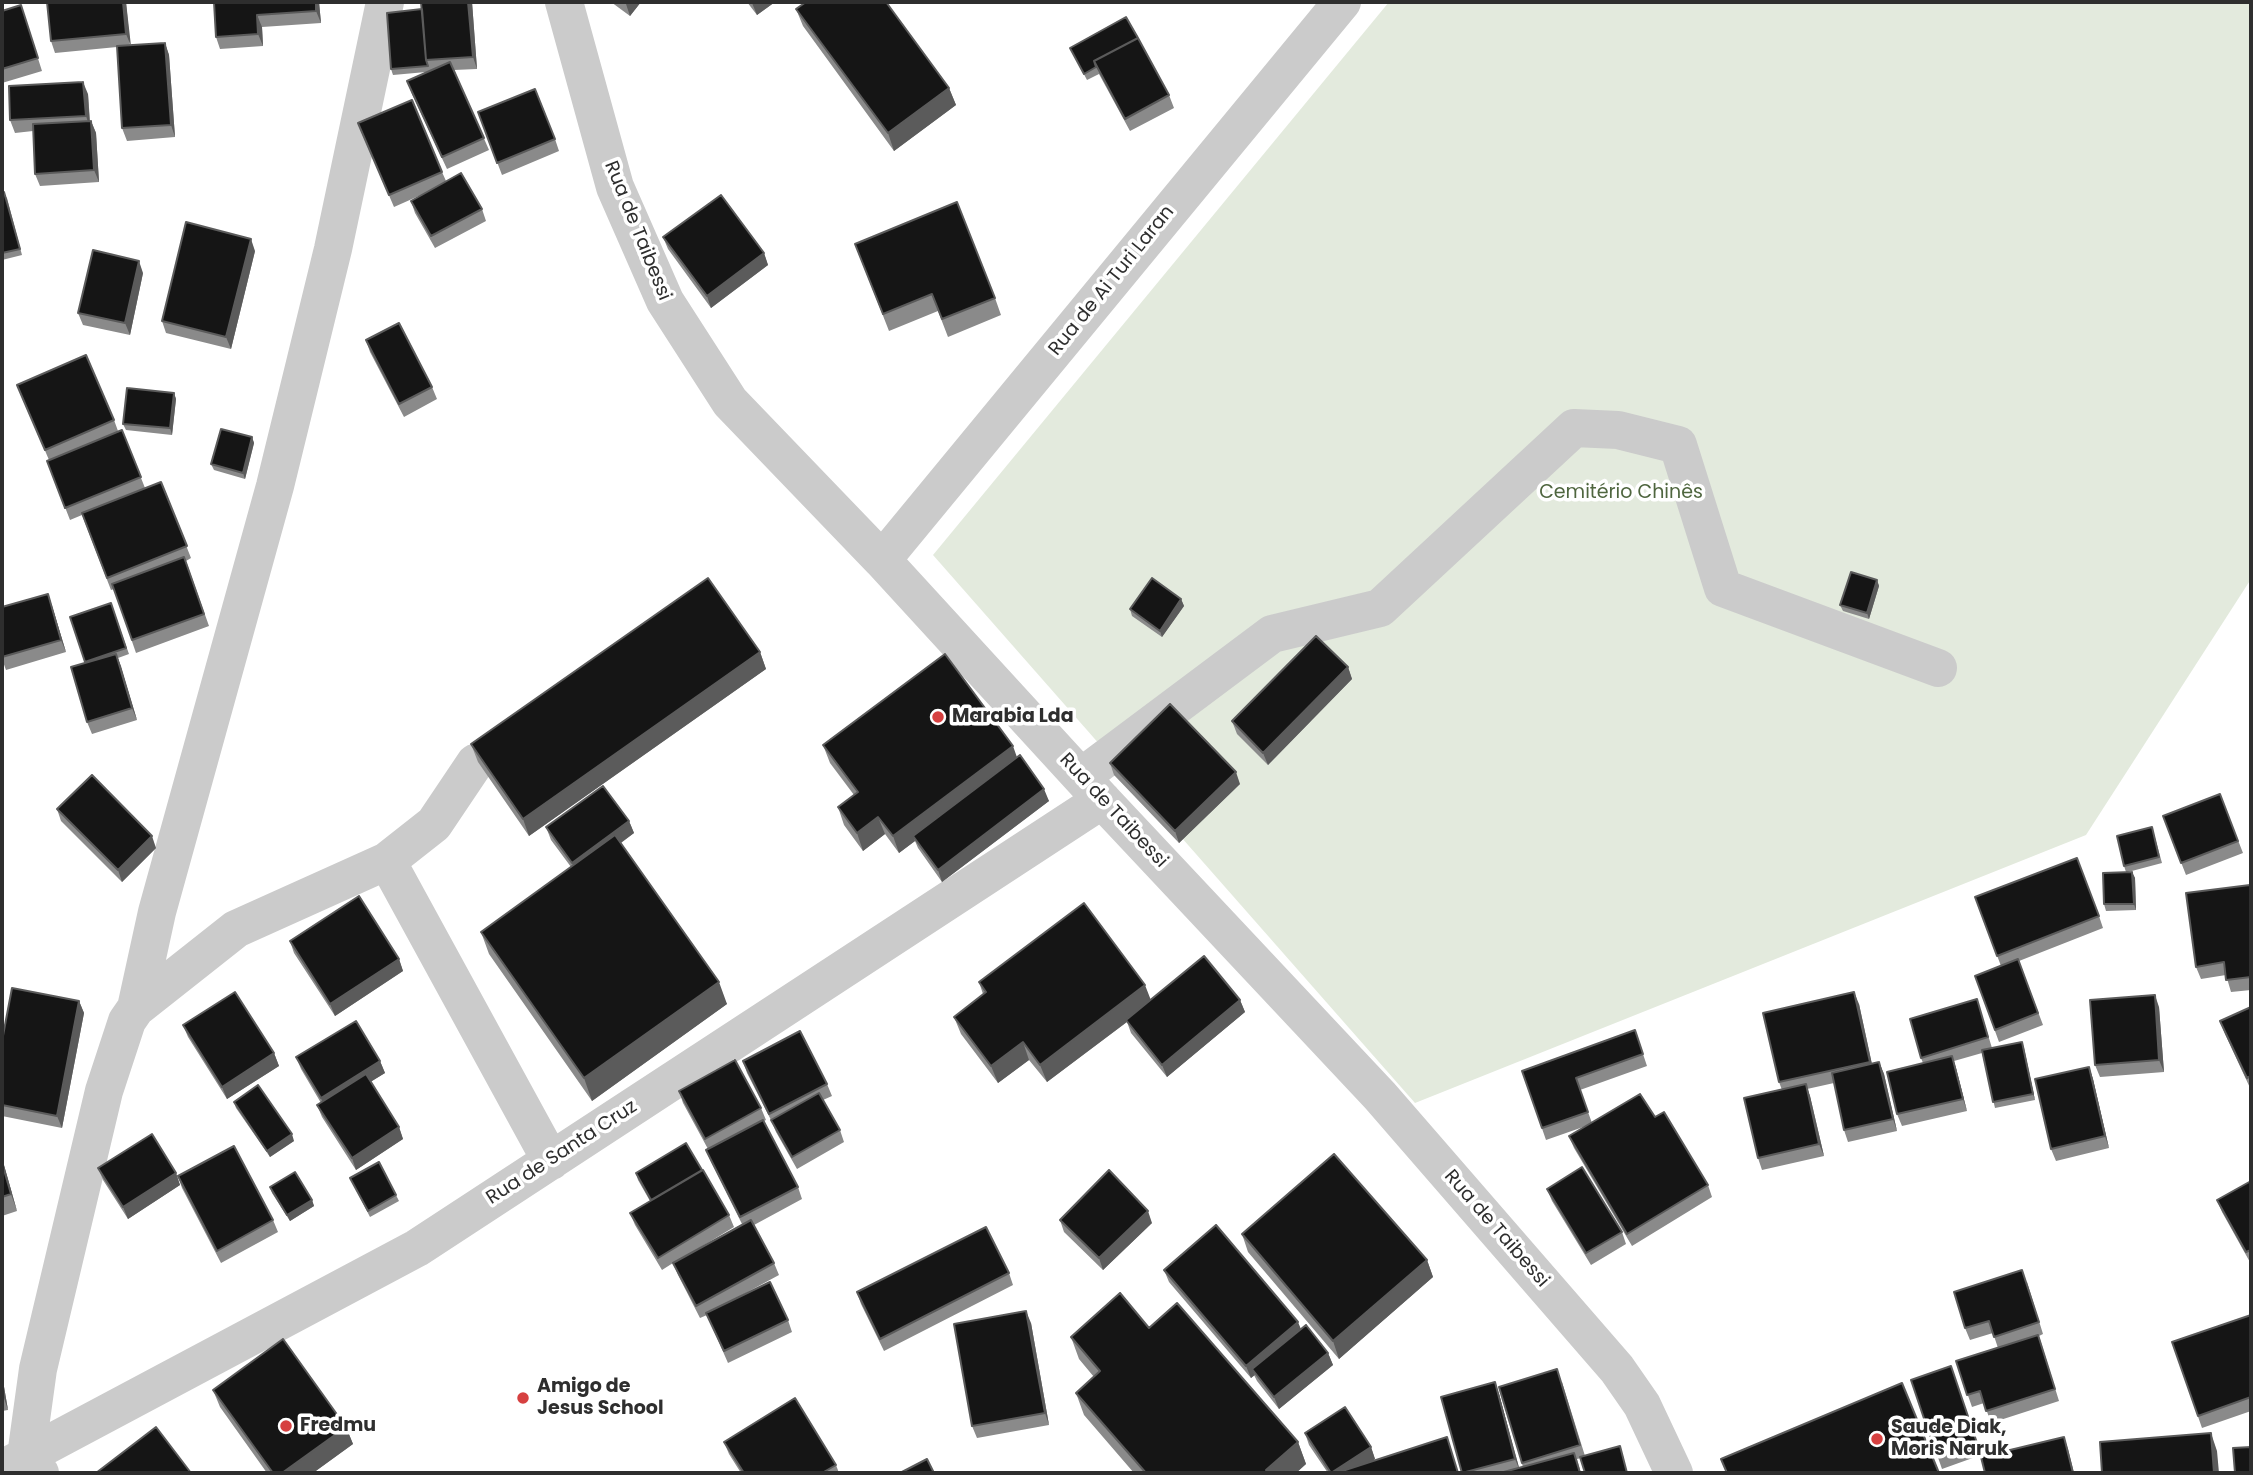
<!DOCTYPE html>
<html>
<head>
<meta charset="utf-8">
<style>
	body { margin:0 }
	#map { position:relative; width:2253px; height:1475px; overflow:hidden; background:#fff; font-family:Poppins,sans-serif }
	canvas { display:block }
	.frame { position:absolute; inset:0; border:4px solid #2e2e2e; pointer-events:none }
</style>
</head>
<body>
<div id="map">
<canvas width="2253" height="1475"></canvas>
<div class="frame"></div>
</div>
<script>
const c = document.querySelector('canvas').getContext('2d');
c.lineJoin = 'round';
function fillPath(path, color) { c.fillStyle = color; c.fill(path, 'evenodd'); }
const poly = rows => new Path2D(rows.map(r => 'M' + r).join(''));
function trace(path, color, width, dash) { c.strokeStyle = color; c.lineWidth = width; c.lineCap = dash ? 'butt' : 'round'; c.setLineDash(dash || []); c.stroke(path); }
function drawText(font, color, halo, rows, align = 'center') {
  c.font = font + ' Poppins,sans-serif'; c.lineWidth = 7; c.setLineDash([]); c.textBaseline = 'middle'; c.strokeStyle = halo; c.fillStyle = color; for (const [text, x, y, turn = 0] of rows) {
    c.save(); c.translate(x, y); c.rotate((+turn || 0) * Math.PI / 180); c.textAlign = isNaN(turn) ? turn : align; if (halo) c.strokeText(text, 0, 0); c.fillText(text, 0, 0); c.restore();
  }
}
fillPath(poly([
	[1389,2,2251,2,2251,579,2086,835,1415,1103,933,555]
]), '#e3eadd');
trace(poly([
	[564,2,615,187,665,301,730,402,882,560,1102,800,1380,1096,1617,1369,1642,1405,1674,1473],
	[882,560,1342,2],
	[1081,777,1272,634,1380,608,1574,428,1618,430,1678,445,1723,588,1938,668],
	[387,861,551,1161],
	[136,1008,236,929,387,861,434,824,475,763],
	[2,1469,417,1248,1102,800],
	[40,1473,26,1456,38,1369,104,1091,127,1021,136,1008,157,912,275,486,333,249,385,2]
]), '#cbcbcb', 38);
fillPath(poly([
	[126,2,130,45,165,43,169,55,175,137,127,141,122,128,117,47,55,53,51,41],
	[214,2,319,2,321,23,262,27,263,46,220,49,216,37],
	[421,2,472,2,477,69,454,70,489,150,447,169,412,94,407,81,426,72,393,75,391,69,422,9],
	[611,2,641,2,630,16],
	[747,2,775,2,757,15],
	[21,5,42,71,2,83,2,11],
	[796,9,949,88,956,105,894,151,803,26],
	[1070,48,1169,95,1174,108,1130,131,1099,74,1087,80],
	[88,94,90,121,91,121,96,133,99,182,40,186,35,174,33,131,15,133,10,120],
	[478,112,555,139,559,151,502,175],
	[358,123,442,172,446,181,482,209,486,221,435,248,415,213,411,201,421,195,394,207],
	[2,192,7,198,22,255,2,260],
	[663,237,764,253,768,265,711,308,668,249],
	[855,244,995,298,1001,315,948,337,938,311,889,331],
	[255,251,231,349,166,333,162,321],
	[143,273,130,335,83,325,78,313],
	[366,340,432,387,437,399,404,417,370,352],
	[17,385,114,420,118,431,122,430,145,488,161,482,191,558,186,561,209,626,136,653,114,589,111,590,82,515,70,520,47,461,49,460],
	[174,393,176,399,172,435,126,430,123,424],
	[252,437,254,443,245,479,214,470,211,464],
	[1877,580,1879,586,1869,619,1843,611,1840,605],
	[1181,599,1184,606,1162,637,1132,616,1130,609],
	[111,603,129,654,118,658,137,720,92,734,87,722,86,663],
	[52,606,66,652,6,670,2,659,2,607],
	[760,652,766,669,529,836,478,762,471,744],
	[1348,667,1352,679,1268,765,1237,734,1232,721],
	[823,745,1017,757,1049,801,942,882,918,848,915,841,899,853,885,834,863,851,844,825,838,807,854,795,830,763],
	[1110,763,1240,784,1179,843,1114,775],
	[2220,794,2243,853,2186,875,2163,816],
	[57,809,156,848,122,882,61,821],
	[629,821,634,833,621,843,727,1004,592,1101,489,954,481,932,571,867,551,840,546,827],
	[2154,834,2162,863,2128,872,2132,872,2135,878,2136,910,2106,911,2104,904,2126,872,2124,866],
	[2250,885,2251,888,2251,990,2231,992,2226,975,2201,979,2196,967],
	[1975,897,2099,916,2103,928,2019,961,2043,1025,1999,1042,1975,976,2001,966],
	[290,941,399,959,403,971,335,1016,294,953],
	[979,982,1151,1000,1240,1000,1245,1012,1167,1077,1131,1033,1127,1022,1047,1082,1029,1060,998,1083,961,1034,954,1017,983,994],
	[1977,999,1992,1048,2022,1042,2035,1100,1995,1108,1982,1053,1954,1061,1967,1111,1902,1126,1897,1114,1923,1063,1921,1058],
	[79,1001,84,1013,62,1128,2,1116,2,1041],
	[1859,1004,1872,1064,1879,1062,1884,1074,1897,1131,1848,1142,1844,1130,1834,1083,1807,1089,1810,1096,1824,1156,1762,1170,1758,1158,1782,1090,1779,1082],
	[2159,1007,2164,1072,2100,1077,2095,1065],
	[2251,1007,2251,1090,2225,1034,2220,1021],
	[183,1025,274,1053,279,1066,227,1099,188,1037],
	[1635,1030,1647,1066,1580,1090,1592,1123,1655,1117,1708,1185,1712,1197,1632,1246,1574,1148,1569,1136,1586,1126,1546,1140,1522,1071],
	[296,1057,380,1061,385,1073,370,1082,399,1127,403,1139,356,1170,322,1117,317,1105,321,1103,301,1069],
	[743,1061,827,1084,832,1096,823,1100,840,1130,844,1142,797,1169,776,1132,772,1122,747,1073],
	[2089,1067,2093,1079,2109,1148,2056,1161,2051,1149],
	[679,1091,761,1108,766,1120,764,1121,798,1187,802,1199,754,1225,774,1263,779,1275,740,1296,788,1320,792,1332,728,1363,707,1315,700,1318,678,1275,673,1263,662,1270,635,1225,630,1213,650,1201,638,1180,636,1173,729,1215,734,1227,681,1259,742,1224,711,1162,706,1150,708,1149,683,1103],
	[234,1102,294,1141,270,1157,236,1108],
	[2,1158,17,1211,2,1216],
	[98,1168,176,1173,180,1185,128,1219,103,1180],
	[178,1176,273,1220,278,1232,221,1263,182,1188],
	[350,1178,396,1195,399,1201,370,1217],
	[2251,1181,2251,1264,2222,1212,2217,1200],
	[270,1187,312,1200,314,1206,290,1221,272,1193],
	[1547,1189,1622,1232,1626,1244,1591,1265,1552,1201],
	[1060,1220,1152,1223,1103,1270,1064,1232],
	[1242,1234,1427,1260,1433,1277,1339,1359,1248,1252],
	[1164,1270,1301,1329,1328,1353,1333,1365,1279,1409,1257,1381,1254,1375,1251,1378,1169,1282],
	[1009,1273,1013,1285,884,1351,861,1304,857,1292],
	[2027,1282,2043,1334,2039,1336,2059,1401,1991,1423,1984,1403,1972,1407,1956,1361,1998,1348,1993,1333,1970,1340,1965,1328],
	[2251,1315,2251,1411,2202,1428,2172,1342],
	[1031,1323,1049,1425,977,1438,972,1426],
	[1149,1328,1298,1442,1306,1464,1296,1473,1134,1473,1084,1415,1076,1393,1094,1377,1079,1359,1071,1337],
	[1951,1366,1981,1455,1942,1469,1911,1380],
	[2,1375,8,1410,2,1411],
	[1562,1382,1585,1456,1620,1446,1624,1459,1581,1458,1577,1459,1581,1473,1462,1473,1499,1394,1519,1468,1523,1467,1499,1387],
	[213,1390,346,1427,353,1444,313,1473,267,1473,220,1407],
	[1305,1433,1371,1447,1375,1459,1371,1462,1451,1449,1458,1473,1328,1473,1309,1445],
	[724,1442,836,1465,839,1473,741,1473,729,1454]
]), '#8a8a8a');
fillPath(poly([
	[123,2,126,2,131,46,126,34],
	[316,2,319,2,321,23,316,11],
	[468,2,472,2,477,69,473,57],
	[627,2,641,2,630,16,626,4],
	[754,2,775,2,757,15,752,3],
	[257,15,262,27,263,46,258,34],
	[165,43,169,55,175,137,171,125],
	[83,82,88,94,90,128,86,116],
	[949,88,956,105,894,151,888,133],
	[91,121,96,133,99,182,94,170],
	[251,239,255,251,231,349,226,337],
	[764,253,768,265,711,308,707,296],
	[139,261,143,273,130,335,125,323],
	[174,393,176,399,172,435,170,428],
	[252,437,254,443,245,479,243,473],
	[1877,580,1879,586,1869,619,1867,613],
	[48,594,52,606,66,652,61,640],
	[1181,599,1184,606,1162,637,1160,631],
	[760,652,766,669,529,836,523,819],
	[116,654,121,666,137,720,132,708],
	[1348,667,1352,679,1268,765,1263,753],
	[1013,746,1019,763,913,836,915,841,899,853,893,836],
	[1236,772,1240,784,1179,843,1175,831],
	[1044,789,1049,801,942,882,938,870],
	[878,817,885,834,863,851,857,833],
	[629,821,634,833,577,875,572,863],
	[152,836,156,848,122,882,118,870],
	[2132,872,2135,878,2136,910,2134,904],
	[399,959,403,971,335,1016,330,1004],
	[719,982,727,1004,592,1101,584,1078],
	[1145,985,1152,1003,1047,1082,1040,1065],
	[1854,992,1859,1004,1874,1074,1870,1062],
	[2155,995,2159,1007,2164,1072,2159,1060],
	[1240,1000,1245,1012,1167,1077,1162,1065],
	[79,1001,84,1013,62,1128,57,1116],
	[1023,1042,1029,1060,998,1083,991,1066],
	[2022,1042,2024,1048,2035,1100,2033,1094],
	[274,1053,279,1066,227,1099,222,1087],
	[1952,1056,1956,1068,1967,1111,1963,1099],
	[380,1061,385,1073,325,1110,321,1098],
	[1879,1062,1884,1074,1897,1131,1893,1119],
	[2089,1067,2093,1079,2109,1148,2105,1136],
	[1806,1084,1810,1096,1824,1156,1819,1144],
	[399,1127,403,1139,356,1170,352,1158],
	[292,1134,294,1141,270,1157,267,1151],
	[2,1158,17,1211,11,1194,2,1163],
	[176,1173,180,1185,128,1219,123,1207],
	[312,1200,314,1206,290,1221,287,1215],
	[1148,1211,1152,1223,1103,1270,1099,1258],
	[1427,1260,1433,1277,1339,1359,1333,1341],
	[1026,1311,1031,1323,1049,1425,1045,1413],
	[1298,1322,1303,1334,1252,1369,1255,1375,1251,1378,1246,1366],
	[1328,1353,1333,1365,1279,1409,1274,1397],
	[2,1375,8,1410,4,1398,2,1386],
	[1495,1382,1499,1394,1520,1471,1515,1459],
	[346,1427,353,1444,313,1473,282,1473],
	[2211,1433,2217,1451,2219,1473,2214,1473],
	[2064,1437,2068,1449,2074,1473,2073,1473],
	[1298,1442,1306,1464,1296,1473,1267,1473,1266,1470],
	[1371,1447,1375,1459,1354,1473,1331,1473]
]), '#5b5b5b');
const building = poly([
	[47,2,123,2,126,34,51,41,47,2],
	[214,2,316,2,316,11,257,15,258,34,216,37,214,2],
	[421,2,468,2,473,57,426,60,421,2],
	[806,2,886,2,949,88,888,133,796,9,806,2],
	[21,5,38,58,2,69,2,11,21,5],
	[422,9,426,60,428,66,391,69,387,13,422,9],
	[1126,17,1138,38,1094,61,1096,67,1084,74,1070,48,1126,17],
	[1138,38,1169,95,1125,119,1094,61,1138,38],
	[165,43,171,125,122,128,117,46,165,43],
	[450,62,484,138,442,157,407,81,450,62],
	[83,82,86,116,10,120,9,86,83,82],
	[535,89,555,139,497,163,478,112,535,89],
	[412,100,442,172,389,195,358,123,412,100],
	[91,121,94,170,35,174,33,124,91,121],
	[461,173,482,209,431,236,411,201,461,173],
	[2,192,4,192,20,249,2,253,2,192],
	[721,195,764,253,707,296,663,237,721,195],
	[957,202,995,298,942,319,932,294,883,314,855,244,957,202],
	[186,222,251,239,226,337,162,321,186,222],
	[93,250,139,261,125,323,78,313,93,250],
	[399,323,432,387,399,404,366,340,399,323],
	[86,355,114,420,45,450,17,385,86,355],
	[127,388,174,393,170,428,123,424,127,388],
	[221,429,252,437,243,473,211,464,221,429],
	[122,430,141,477,65,508,47,461,122,430],
	[161,482,187,546,107,578,82,513,161,482],
	[184,557,204,614,132,640,112,584,184,557],
	[1851,572,1877,580,1867,613,1840,605,1851,572],
	[708,578,760,652,523,819,471,744,708,578],
	[1152,578,1181,599,1160,631,1130,609,1152,578],
	[48,594,61,640,2,657,2,607,48,594],
	[111,603,126,648,85,662,70,617,111,603],
	[1316,636,1348,667,1263,753,1232,721,1316,636],
	[116,654,132,708,87,722,71,667,116,654],
	[945,654,1013,746,893,836,878,817,857,833,838,807,858,792,823,745,945,654],
	[1170,704,1236,772,1175,831,1110,763,1170,704],
	[1020,755,1044,789,938,870,913,836,1020,755],
	[92,775,152,836,118,870,57,809,92,775],
	[603,786,629,821,572,863,546,827,603,786],
	[2220,794,2238,841,2181,863,2163,816,2220,794],
	[2152,827,2159,857,2124,866,2117,836,2152,827],
	[615,835,719,982,584,1078,481,932,615,835],
	[2077,858,2099,916,1997,956,1975,897,2077,858],
	[2132,872,2134,904,2104,904,2103,873,2132,872],
	[2250,885,2251,894,2251,977,2226,980,2224,962,2196,967,2186,893,2250,885],
	[359,896,399,959,330,1004,290,941,359,896],
	[1084,903,1145,985,1040,1065,1023,1042,991,1066,954,1017,986,992,979,982,1084,903],
	[1204,956,1240,1000,1162,1065,1126,1020,1204,956],
	[2018,959,2038,1013,1995,1030,1975,976,2018,959],
	[12,988,79,1001,57,1116,2,1105,2,1041,12,988],
	[235,992,274,1053,222,1087,183,1025,235,992],
	[1854,992,1870,1062,1779,1082,1763,1013,1854,992],
	[2155,995,2159,1060,2095,1065,2090,1000,2155,995],
	[1977,999,1988,1037,1921,1058,1910,1019,1977,999],
	[2251,1007,2251,1076,2247,1078,2220,1021,2251,1007],
	[356,1021,380,1061,321,1098,296,1057,356,1021],
	[1635,1030,1643,1054,1576,1078,1588,1112,1542,1128,1522,1071,1635,1030],
	[800,1031,827,1084,769,1114,743,1061,800,1031],
	[2022,1042,2033,1094,1993,1102,1982,1050,2022,1042],
	[1952,1056,1963,1099,1897,1114,1887,1072,1952,1056],
	[735,1060,761,1108,705,1139,679,1091,735,1060],
	[1879,1062,1893,1119,1844,1130,1832,1073,1879,1062],
	[2089,1067,2105,1136,2051,1149,2035,1079,2089,1067],
	[366,1074,399,1127,352,1158,317,1105,366,1074],
	[1806,1084,1819,1144,1758,1158,1744,1098,1806,1084],
	[258,1085,292,1134,267,1151,234,1102,258,1085],
	[819,1093,840,1130,792,1157,771,1120,819,1093],
	[1640,1094,1655,1117,1664,1112,1708,1185,1627,1234,1569,1136,1640,1094],
	[763,1120,798,1187,740,1217,706,1150,763,1120],
	[152,1134,176,1173,123,1207,98,1168,152,1134],
	[686,1143,702,1170,651,1200,636,1173,686,1143],
	[234,1146,273,1220,217,1251,178,1176,234,1146],
	[1334,1154,1427,1260,1333,1341,1242,1234,1334,1154],
	[379,1162,396,1195,368,1211,350,1178,379,1162],
	[2,1163,11,1194,2,1197,2,1163],
	[1582,1167,1622,1232,1586,1253,1547,1189,1582,1167],
	[703,1170,729,1215,658,1258,630,1213,703,1170],
	[1109,1170,1148,1211,1099,1258,1060,1220,1109,1170],
	[295,1172,312,1200,287,1215,270,1187,295,1172],
	[2251,1181,2251,1250,2246,1252,2217,1200,2251,1181],
	[751,1220,774,1263,696,1306,673,1263,751,1220],
	[1216,1225,1298,1322,1246,1366,1164,1270,1216,1225],
	[986,1227,1009,1273,880,1339,857,1292,986,1227],
	[2022,1270,2039,1322,1994,1337,1989,1321,1965,1328,1954,1292,2022,1270],
	[770,1282,788,1320,724,1351,706,1313,770,1282],
	[1120,1293,1149,1328,1177,1303,1298,1442,1266,1470,1269,1473,1146,1473,1076,1393,1100,1371,1071,1337,1120,1293],
	[1026,1311,1045,1413,972,1426,954,1324,1026,1311],
	[2251,1315,2251,1397,2198,1416,2172,1342,2251,1315],
	[1306,1325,1328,1353,1274,1397,1252,1369,1306,1325],
	[2038,1335,2055,1389,1986,1411,1980,1391,1967,1395,1956,1361,2038,1335],
	[283,1339,346,1427,282,1473,273,1473,213,1390,283,1339],
	[1951,1366,1977,1443,1937,1457,1911,1380,1951,1366],
	[1557,1369,1580,1445,1522,1463,1499,1387,1557,1369],
	[1495,1382,1515,1459,1462,1473,1441,1397,1495,1382],
	[1902,1383,1939,1473,1727,1473,1721,1459,1902,1383],
	[795,1398,836,1465,822,1473,744,1473,724,1442,795,1398],
	[1345,1407,1371,1447,1331,1473,1305,1433,1345,1407],
	[156,1427,191,1473,96,1473,156,1427],
	[2211,1433,2214,1473,2102,1473,2100,1442,2211,1433],
	[1447,1437,1458,1473,1336,1473,1447,1437],
	[2064,1437,2073,1473,1985,1473,1981,1457,2064,1437],
	[1620,1446,1627,1473,1585,1473,1580,1457,1620,1446],
	[2251,1447,2251,1473,2235,1473,2233,1448,2251,1447],
	[1574,1453,1580,1473,1500,1473,1574,1453],
	[927,1459,934,1473,900,1473,927,1459]
]);
fillPath(building, '#151515');
trace(building, '#5b5b5b', 2);
for (const [x, y, r, color] of [
	[938,717,7,"#d64040"],
	[523,1398,7,"#d64040"],
	[286,1426,7,"#d64040"],
	[1877,1439,7,"#d64040"]
]) { const dot = new Path2D(); dot.arc(x, y, r, 0, 2 * Math.PI); c.fillStyle = color; c.fill(dot); trace(dot, '#fff', 2.5); }
drawText('19px', '#2e2e2e', '#fff', [
	["Rua de Taibessi",637,231,68],
	["Rua de Ai Turi Laran",1112,281,-51],
	["Rua de Taibessi",1113,811,47],
	["Rua de Santa Cruz",562,1153,-33],
	["Rua de Taibessi",1496,1229,49]
]);
drawText('19px', '#4f663f', '#fff', [
	["Cemitério Chinês",1621,493]
]);
drawText('bold 19px', '#2e2e2e', '#fff', [
	["Marabia Lda",952,717],
	["Amigo de",537,1387],
	["Jesus School",537,1409],
	["Fredmu",300,1426],
	["Saude Diak,",1891,1428],
	["Moris Naruk",1891,1450]
], 'left');
</script>
</body>
</html>
